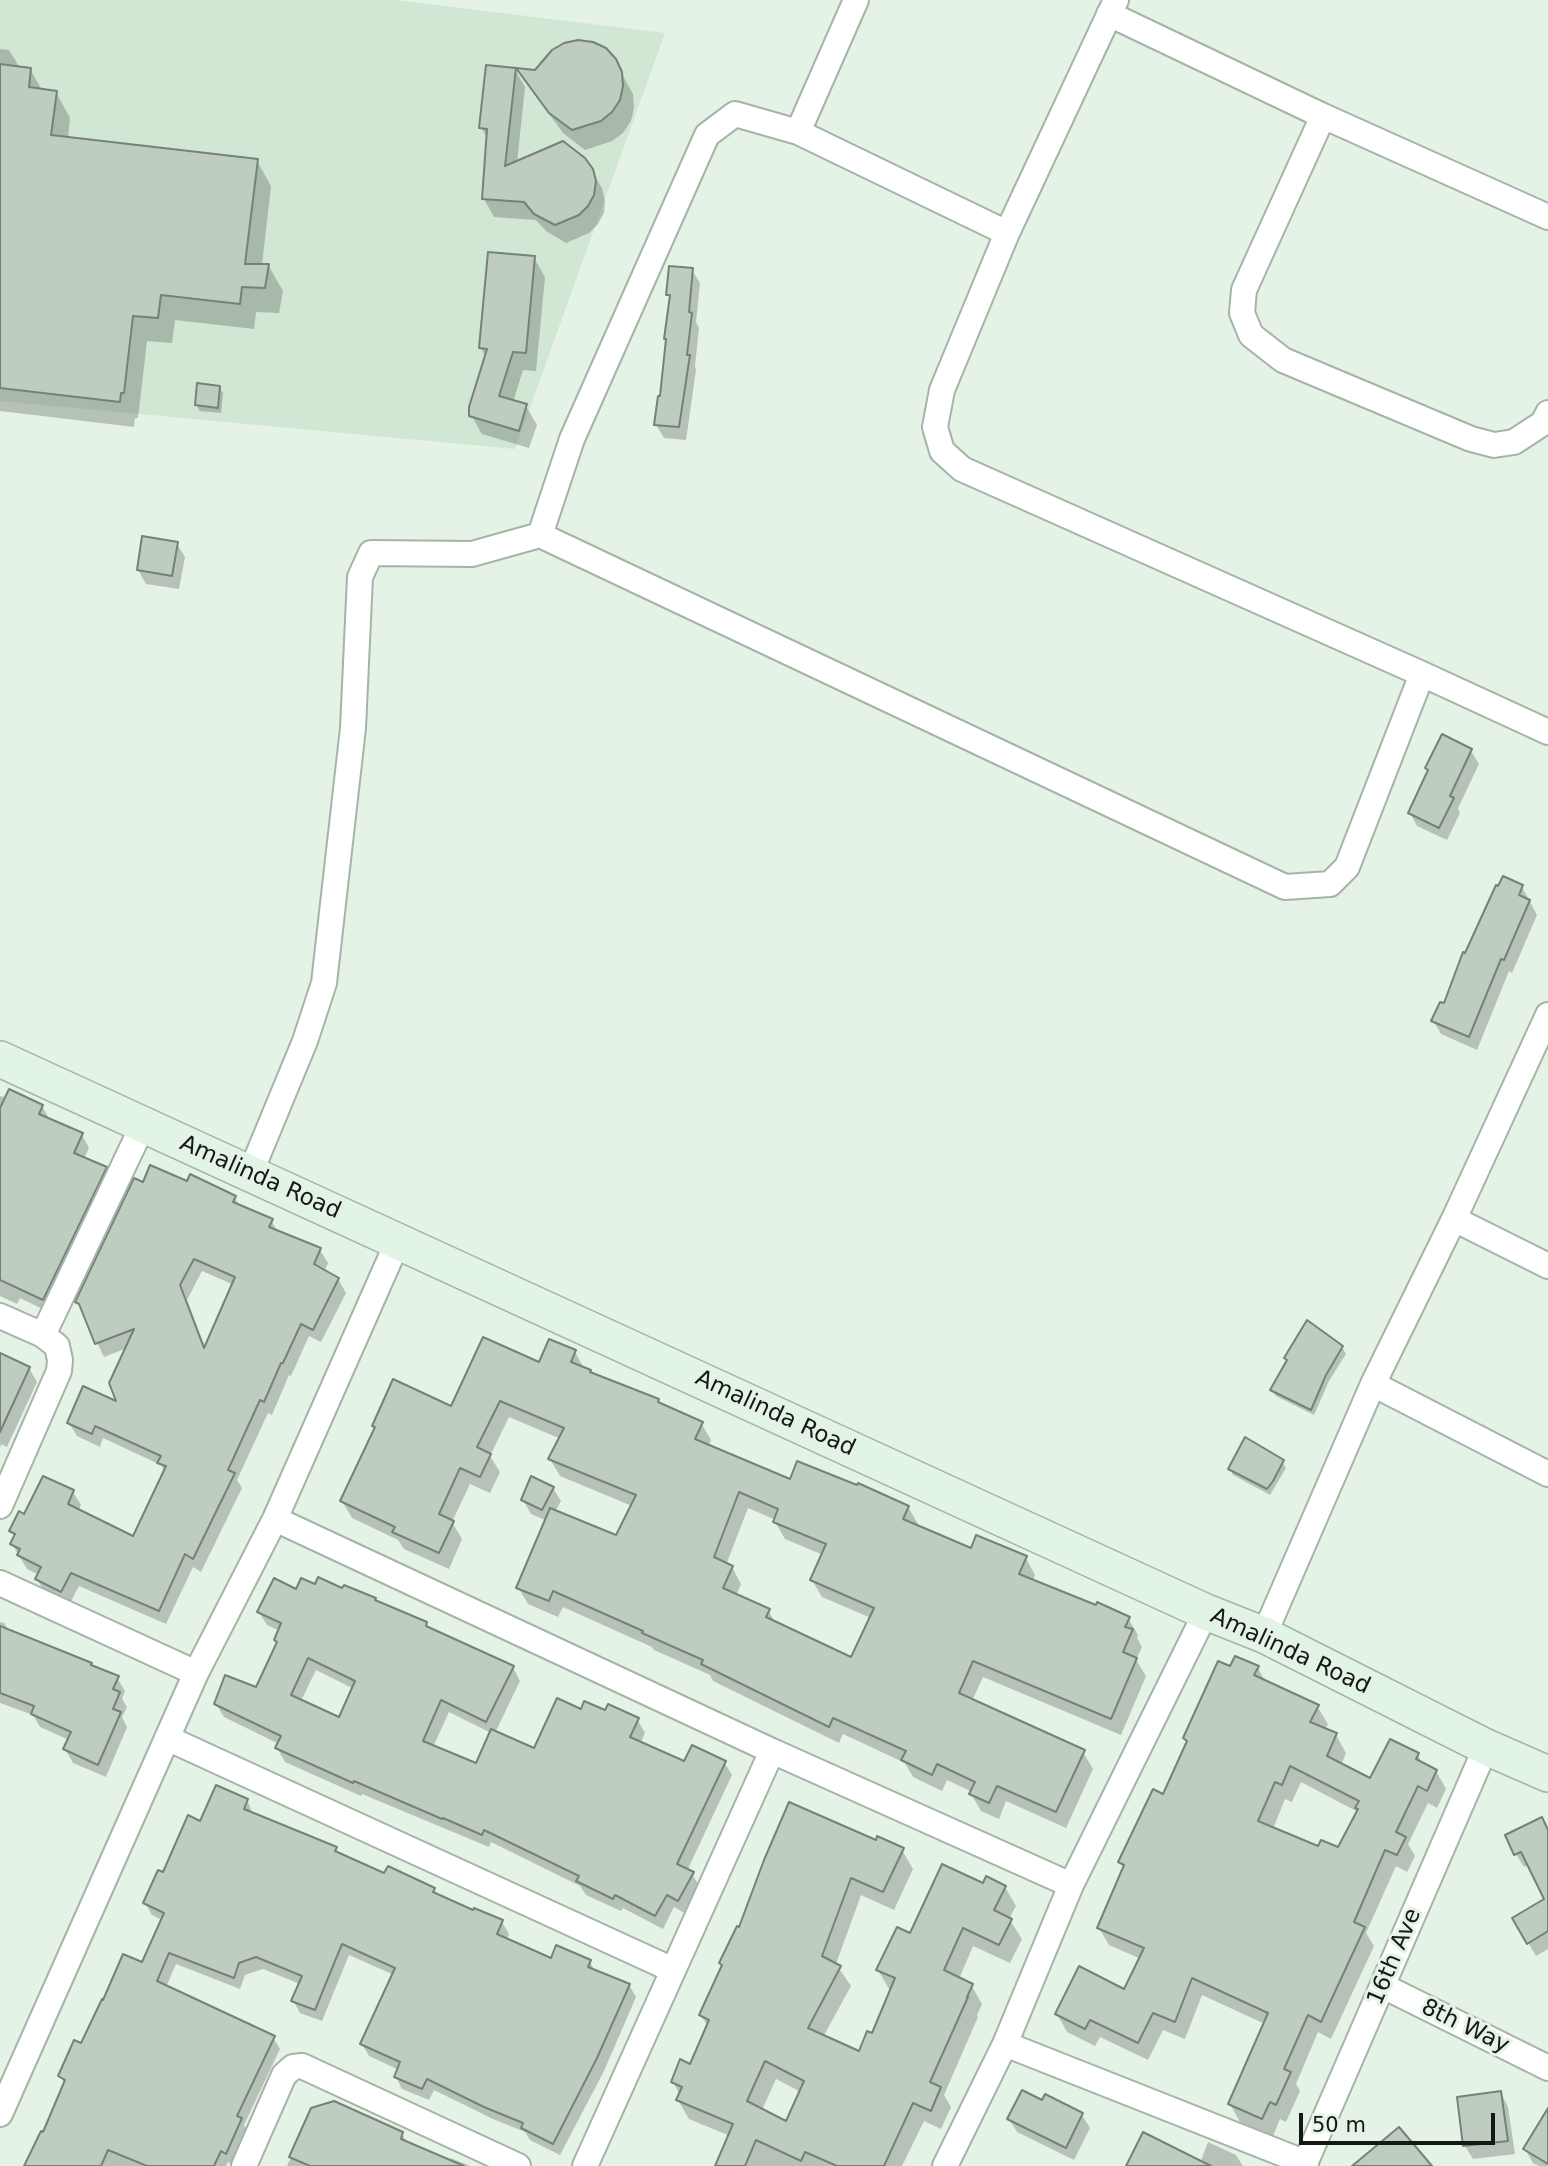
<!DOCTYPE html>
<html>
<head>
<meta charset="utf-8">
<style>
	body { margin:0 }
	#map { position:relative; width:1548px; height:2166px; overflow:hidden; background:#e4f3e6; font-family:"DejaVu Sans",sans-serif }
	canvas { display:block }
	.scale { position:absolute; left:1299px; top:2113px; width:196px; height:32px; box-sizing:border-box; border:4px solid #141915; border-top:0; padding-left:9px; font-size:21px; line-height:24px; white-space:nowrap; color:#141915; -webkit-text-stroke:5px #e4f3e6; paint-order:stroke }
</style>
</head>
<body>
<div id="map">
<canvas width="1548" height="2166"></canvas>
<div class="scale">50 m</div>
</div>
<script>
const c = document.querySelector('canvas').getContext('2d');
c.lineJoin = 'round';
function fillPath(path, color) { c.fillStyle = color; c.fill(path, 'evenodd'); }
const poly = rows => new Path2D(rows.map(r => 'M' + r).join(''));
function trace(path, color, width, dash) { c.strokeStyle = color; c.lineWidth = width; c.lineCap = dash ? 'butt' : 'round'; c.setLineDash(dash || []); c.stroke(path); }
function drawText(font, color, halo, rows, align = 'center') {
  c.font = font + ' "DejaVu Sans",sans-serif'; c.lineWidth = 6; c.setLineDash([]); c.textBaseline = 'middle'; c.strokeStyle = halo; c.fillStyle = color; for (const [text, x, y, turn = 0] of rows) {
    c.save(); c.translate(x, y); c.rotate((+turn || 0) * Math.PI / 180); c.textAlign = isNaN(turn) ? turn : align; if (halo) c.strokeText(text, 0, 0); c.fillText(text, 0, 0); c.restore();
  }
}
fillPath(poly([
	[0,0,396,0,665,33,515,449,0,401]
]), '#d2e6d4');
fillPath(poly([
	[0,49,9,50,20,68,30,69,42,90,56,92,70,118,68,139,257,161,271,186,262,265,268,265,283,291,279,313,256,312,254,329,175,320,172,343,147,341,138,418,135,418,134,427,0,411],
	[614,60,633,94,634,108,631,121,623,133,612,141,585,150,563,133,531,89,520,70,536,72],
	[515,70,525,87,517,163,591,170,602,188,605,201,604,213,598,224,589,233,566,243,546,231,536,220,494,217,484,199,488,140,481,127],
	[534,258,545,277,536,371,523,370,513,402,526,406,537,425,529,448,482,434,471,415,486,357,481,348],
	[692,270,700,283,696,322,699,328,695,366,696,370,686,440,664,438,656,425,662,398,671,300,667,294],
	[219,387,223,393,221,413,200,411,196,405],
	[177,544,185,557,179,589,146,584,138,570],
	[1471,751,1479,764,1458,808,1460,813,1447,840,1417,826,1410,813],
	[1522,887,1537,915,1512,973,1509,971,1477,1050,1441,1034,1433,1020,1445,1006,1466,955],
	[0,1096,42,1106,50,1120,82,1135,89,1148,84,1159,105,1168,113,1182,51,1313,20,1298,17,1304,0,1296],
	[188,1183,235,1198,240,1207,271,1220,278,1232,320,1250,328,1263,324,1272,338,1279,346,1293,321,1342,309,1336,291,1376,289,1375,272,1415,268,1413,237,1480,242,1488,201,1572,193,1567,166,1624,79,1586,69,1605,45,1593,37,1579,39,1575,27,1569,12,1544,15,1538,11,1531,25,1516,73,1492,81,1505,78,1511,134,1538,165,1472,161,1465,103,1438,100,1447,77,1436,69,1423,120,1405,127,1348,104,1357,77,1302,144,1184],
	[202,1271,234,1285,206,1349,187,1300],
	[1342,1347,1346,1354,1329,1381,1314,1415,1276,1396,1272,1390],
	[575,1352,585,1370,592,1375,658,1400,661,1405,701,1423,711,1440,708,1447,791,1481,908,1507,918,1524,917,1527,972,1550,1026,1558,1035,1575,1033,1581,1128,1618,1138,1635,1137,1638,1142,1647,1136,1660,1146,1676,1121,1735,983,1677,972,1701,1083,1752,1093,1769,1066,1828,1006,1801,999,1819,981,1811,971,1794,972,1792,947,1780,942,1791,913,1777,905,1763,843,1734,839,1743,713,1681,710,1675,654,1650,652,1647,563,1607,558,1617,528,1604,518,1587,547,1521,531,1514,523,1500,553,1488,561,1501,555,1512,617,1537,632,1506,560,1476,550,1459,561,1439,509,1417,490,1456,500,1472,490,1493,470,1484,452,1522,462,1539,449,1569,404,1549,398,1540,352,1518,342,1501,376,1428,374,1426,452,1409,540,1364],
	[748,1508,776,1520,775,1522,785,1539,823,1555,812,1580,822,1597,871,1618,852,1660,776,1624,768,1610,736,1596,741,1584,732,1567,726,1565],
	[0,1355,29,1368,37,1382,7,1447,1,1444,0,1448],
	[1282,1461,1286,1468,1270,1495,1233,1475,1230,1469],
	[297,1591,426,1624,429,1629,513,1667,520,1681,495,1733,535,1750,582,1711,606,1712,637,1719,645,1733,640,1744,685,1764,724,1762,732,1775,687,1871,692,1874,700,1887,686,1914,674,1907,663,1929,623,1908,621,1911,586,1895,580,1886,491,1842,489,1847,362,1794,361,1796,285,1762,277,1748,279,1744,224,1717,216,1704,256,1689,278,1644,276,1640,280,1631,267,1625,259,1612],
	[316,1670,354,1689,340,1719,301,1701],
	[449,1712,491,1733,477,1765,433,1747],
	[0,1622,4,1623,9,1631,91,1664,92,1667,117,1678,125,1691,122,1699,127,1707,122,1717,127,1727,106,1777,73,1763,65,1749,69,1740,40,1727,33,1715,0,1703],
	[1258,1668,1266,1683,1317,1706,1328,1724,1325,1730,1336,1735,1346,1753,1341,1765,1371,1781,1418,1755,1423,1765,1436,1771,1446,1789,1437,1808,1428,1803,1408,1844,1415,1856,1407,1872,1396,1866,1366,1933,1374,1946,1331,2039,1318,2032,1296,2084,1300,2091,1286,2122,1280,2119,1273,2136,1240,2122,1230,2104,1265,2024,1202,1995,1185,2039,1163,2030,1148,2060,1100,2037,1095,2046,1067,2032,1057,2014,1124,1991,1141,1959,1109,1945,1099,1928,1124,1869,1120,1862,1164,1796,1188,1744,1185,1738,1231,1669],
	[1301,1782,1358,1812,1339,1850,1319,1849,1273,1829,1285,1799,1292,1802],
	[247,1800,253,1814,335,1848,339,1855,385,1875,434,1889,438,1896,474,1912,475,1910,502,1922,509,1934,507,1940,552,1960,590,1962,595,1971,629,1985,636,1997,604,2071,560,2155,530,2140,525,2132,493,2119,434,2090,429,2100,402,2089,396,2077,399,2070,369,2056,362,2044,394,1975,349,1955,322,2021,300,2013,293,2000,300,1984,263,1969,245,1975,240,1989,176,1964,166,1987,273,2037,280,2049,244,2125,248,2132,233,2165,228,2162,226,2166,26,2166,44,2134,65,2085,60,2076,143,1964,162,1920,152,1915,145,1903,201,1823],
	[1548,1832,1548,1893,1529,1865,1524,1867,1516,1854],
	[877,1842,902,1850,913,1869,894,1910,861,1895,836,1964,851,1986,823,2037,860,2053,872,2035,892,1990,889,1989,878,1970,911,1935,983,1885,1005,1887,1016,1906,1009,1919,1022,1939,1010,1963,973,1946,959,1979,971,1985,982,2004,977,2015,978,2017,944,2095,951,2107,941,2129,924,2121,902,2166,717,2166,730,2136,689,2119,678,2100,680,2095,673,2082,691,2066,708,2027,701,2015],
	[776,2079,801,2092,787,2123,762,2110],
	[1548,1899,1548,1949,1536,1956,1514,1919],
	[1501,2093,1508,2107,1515,2154,1473,2159,1465,2146,1459,2098],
	[1042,2102,1082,2115,1090,2128,1074,2160,1017,2132,1009,2119],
	[312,2109,402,2134,408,2144,449,2162,451,2158,470,2166,287,2166],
	[1548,2112,1548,2166,1539,2166,1533,2163,1525,2149],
	[1208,2142,1236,2155,1243,2166,1128,2166,1200,2163]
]), '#0003');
const building = poly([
	[578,40,593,42,606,48,616,59,622,72,623,86,620,100,612,112,601,121,572,130,549,113,516,68,535,70,552,50,564,43,578,40],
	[0,64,31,68,29,87,57,91,51,135,258,159,245,264,269,264,265,288,242,287,240,304,161,295,158,318,133,316,124,393,121,393,120,402,0,388,0,64],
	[486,65,516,68,505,166,563,141,585,158,593,169,596,181,594,195,588,206,579,215,555,225,534,214,524,202,482,199,487,129,479,128,486,65],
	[488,252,535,256,526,353,513,352,499,396,527,404,519,431,469,416,469,407,487,349,479,348,488,252],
	[669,266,693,268,689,312,692,313,687,355,690,355,679,427,654,425,658,396,660,396,666,339,664,339,670,295,666,295,669,266],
	[197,383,220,386,218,408,195,405,197,383],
	[142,536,178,542,172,576,137,570,142,536],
	[1442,734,1472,749,1450,796,1454,798,1439,828,1408,813,1428,770,1425,768,1442,734],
	[1503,876,1523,885,1519,895,1530,900,1504,960,1501,959,1469,1037,1431,1021,1440,1002,1444,1003,1463,952,1465,953,1496,885,1498,886,1503,876],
	[9,1089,43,1105,39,1114,83,1133,74,1153,107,1167,43,1300,0,1280,0,1108,9,1089],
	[150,1165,187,1181,190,1174,236,1196,233,1202,273,1219,269,1227,321,1248,314,1264,339,1278,313,1330,301,1324,283,1363,281,1363,264,1402,260,1400,228,1470,235,1473,193,1559,185,1554,159,1611,71,1573,61,1592,35,1579,41,1567,17,1555,20,1549,10,1544,15,1534,9,1531,19,1511,24,1514,43,1476,74,1490,68,1504,133,1536,166,1466,157,1463,161,1456,95,1426,92,1434,67,1423,83,1386,116,1401,109,1383,134,1329,95,1344,79,1304,75,1302,134,1178,143,1182,150,1165],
	[194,1259,235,1277,204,1348,180,1285,194,1259],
	[1307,1320,1343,1346,1326,1375,1311,1410,1270,1390,1287,1360,1284,1358,1307,1320],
	[483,1337,539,1362,549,1339,576,1350,571,1362,591,1370,590,1372,659,1399,658,1402,703,1422,695,1439,790,1479,797,1461,857,1485,858,1483,909,1506,903,1519,971,1548,976,1535,1027,1556,1019,1574,1096,1605,1097,1602,1130,1617,1125,1627,1133,1629,1123,1652,1137,1658,1111,1719,973,1661,959,1693,1085,1750,1056,1812,997,1786,989,1803,969,1794,975,1782,937,1764,932,1775,901,1760,906,1751,833,1718,829,1727,701,1664,703,1660,642,1633,643,1631,553,1591,549,1601,516,1588,550,1508,616,1535,636,1495,548,1459,564,1428,500,1401,477,1447,491,1454,480,1477,460,1468,439,1514,454,1521,439,1553,392,1532,395,1527,340,1501,375,1427,372,1426,393,1379,451,1406,483,1337],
	[739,1492,778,1509,773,1522,826,1544,810,1580,874,1608,851,1657,766,1617,770,1609,723,1588,733,1566,714,1557,739,1492],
	[0,1353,30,1367,0,1432,0,1353],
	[1245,1437,1284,1460,1273,1481,1267,1489,1228,1469,1245,1437],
	[531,1476,554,1487,542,1510,521,1500,531,1476],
	[318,1577,342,1588,344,1585,376,1598,375,1600,427,1622,426,1626,514,1666,486,1722,441,1700,423,1741,476,1763,491,1729,534,1748,557,1698,581,1709,584,1701,605,1710,608,1704,639,1718,630,1737,684,1761,692,1745,726,1761,677,1864,694,1872,678,1901,667,1895,655,1916,615,1895,613,1899,576,1881,579,1876,484,1830,482,1835,443,1818,442,1819,354,1781,353,1783,275,1748,281,1736,214,1704,225,1675,256,1687,277,1642,274,1640,281,1623,257,1612,274,1578,296,1589,301,1578,315,1584,318,1577],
	[308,1658,355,1681,339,1717,291,1695,308,1658],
	[0,1626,92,1663,91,1665,119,1676,113,1689,120,1692,113,1709,121,1712,98,1765,63,1749,71,1732,31,1714,34,1706,0,1693,0,1626],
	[1235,1656,1259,1666,1254,1675,1319,1705,1310,1722,1337,1733,1327,1756,1370,1778,1390,1739,1419,1753,1416,1759,1437,1770,1427,1791,1418,1786,1396,1832,1406,1837,1397,1855,1385,1850,1354,1922,1365,1927,1333,1996,1321,2022,1308,2015,1284,2069,1291,2072,1276,2105,1270,2102,1262,2119,1228,2104,1268,2013,1192,1978,1175,2022,1153,2013,1138,2043,1090,2020,1085,2029,1055,2014,1079,1966,1124,1989,1144,1948,1097,1928,1124,1865,1118,1862,1153,1789,1163,1794,1187,1741,1183,1738,1218,1661,1230,1666,1235,1656],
	[1290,1766,1359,1801,1355,1808,1358,1809,1338,1847,1321,1840,1318,1846,1258,1821,1275,1782,1282,1785,1290,1766],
	[216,1785,248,1799,244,1809,337,1847,335,1851,384,1873,388,1866,435,1888,433,1892,473,1910,474,1908,503,1920,497,1934,551,1958,556,1945,591,1960,588,1967,630,1984,597,2058,553,2144,521,2128,523,2123,484,2107,427,2079,422,2089,394,2077,400,2062,360,2044,395,1968,342,1944,315,2010,291,2001,302,1976,256,1957,239,1963,234,1978,169,1953,157,1981,275,2036,237,2116,242,2118,226,2154,221,2151,214,2166,147,2166,108,2150,101,2166,24,2166,41,2131,43,2132,65,2080,58,2076,74,2040,81,2043,102,1999,103,2000,123,1954,142,1962,164,1913,143,1903,158,1870,163,1872,188,1815,200,1821,216,1785],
	[789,1802,876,1840,877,1836,904,1848,883,1892,851,1878,822,1956,841,1966,808,2028,859,2051,867,2031,872,2033,895,1978,876,1970,897,1927,910,1933,942,1864,983,1883,986,1876,1006,1886,994,1910,1012,1919,999,1945,963,1928,944,1970,973,1984,967,1997,968,1997,930,2082,941,2087,931,2111,913,2103,884,2166,837,2166,805,2152,801,2161,756,2140,745,2166,715,2166,733,2124,676,2100,682,2087,671,2082,680,2059,690,2064,709,2020,699,2015,722,1965,719,1963,737,1926,739,1927,764,1860,789,1802],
	[765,2061,804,2081,786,2121,747,2101,765,2061],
	[1542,1817,1548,1830,1548,1931,1527,1944,1512,1918,1544,1899,1521,1852,1514,1855,1505,1835,1542,1817],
	[1022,2090,1042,2100,1045,2094,1083,2113,1066,2148,1007,2119,1022,2090],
	[1501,2091,1508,2141,1463,2146,1457,2097,1501,2091],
	[334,2101,403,2132,401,2139,464,2166,310,2166,289,2157,311,2108,334,2101],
	[1548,2108,1548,2164,1523,2149,1548,2108],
	[1399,2127,1432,2166,1352,2166,1399,2127],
	[1143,2132,1211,2166,1126,2166,1143,2132]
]);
fillPath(building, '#bfcdc1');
trace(building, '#758277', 2);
const street = poly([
	[1116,0,1007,233,942,390,935,427,942,451,962,469,1422,674,1548,732],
	[1109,14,1323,116,1548,217],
	[1323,116,1244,290,1242,313,1251,335,1283,360,1471,439,1494,445,1514,442,1543,423,1548,413],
	[798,132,856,0],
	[540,535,1285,887,1330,884,1347,867,1422,674],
	[250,1174,305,1041,324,983,353,728,360,577,371,553,472,554,540,535,572,439,707,135,735,114,798,132,1007,233],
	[1454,1219,1548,1266],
	[0,1316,43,1335,57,1346,60,1360,59,1371,0,1506],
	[43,1335,143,1125],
	[1373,1384,1548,1474],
	[275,1519,772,1751],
	[0,1583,196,1673],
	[1264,1635,1373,1384,1454,1219,1548,1015],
	[167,1738,673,1970],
	[1383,1986,1548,2068],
	[1005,2044,1306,2163],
	[0,2114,196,1673,275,1519,398,1241],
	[244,2166,284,2075,293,2067,302,2066,518,2166],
	[585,2166,772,1751,1071,1885],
	[945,2166,1005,2044,1071,1885,1206,1612],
	[1304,2166,1486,1747]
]);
const secondary = poly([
	[0,1059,1206,1612,1264,1635,1486,1747,1548,1774]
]);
trace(street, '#a6b4a8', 28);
trace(secondary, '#a6b4a8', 38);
trace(street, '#fff', 24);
trace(secondary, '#e2f4e5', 35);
drawText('23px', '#141915', '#e4f3e6', [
	["Amalinda Road",260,1178,24],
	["Amalinda Road",775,1414,25],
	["Amalinda Road",1290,1652,25],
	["16th Ave",1395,1957,-67],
	["8th Way",1465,2027,26]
]);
</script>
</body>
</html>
